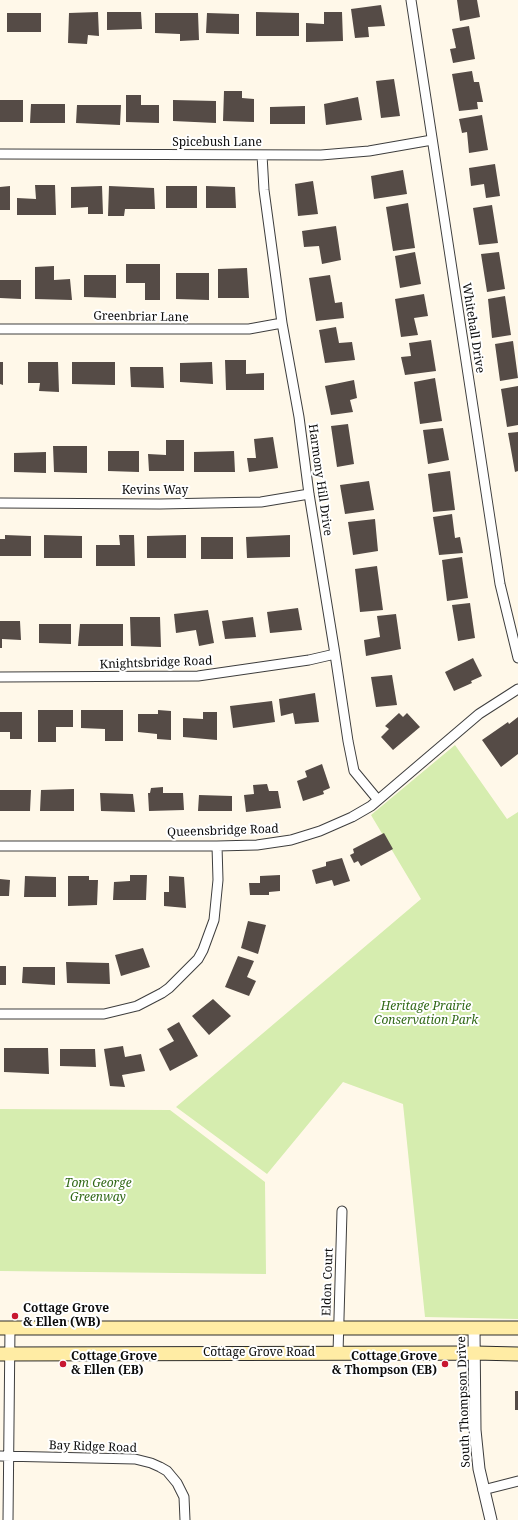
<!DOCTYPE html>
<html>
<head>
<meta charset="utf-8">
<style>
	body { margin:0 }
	canvas { display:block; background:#fff8e9 }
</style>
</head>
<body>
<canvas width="518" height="1520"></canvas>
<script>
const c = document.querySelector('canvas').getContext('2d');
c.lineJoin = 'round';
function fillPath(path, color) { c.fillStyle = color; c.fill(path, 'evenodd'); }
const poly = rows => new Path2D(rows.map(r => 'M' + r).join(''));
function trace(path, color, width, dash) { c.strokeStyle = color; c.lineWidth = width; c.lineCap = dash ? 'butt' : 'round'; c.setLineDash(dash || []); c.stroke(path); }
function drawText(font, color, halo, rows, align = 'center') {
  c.font = font + ' "Noto Serif",serif'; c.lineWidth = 4; c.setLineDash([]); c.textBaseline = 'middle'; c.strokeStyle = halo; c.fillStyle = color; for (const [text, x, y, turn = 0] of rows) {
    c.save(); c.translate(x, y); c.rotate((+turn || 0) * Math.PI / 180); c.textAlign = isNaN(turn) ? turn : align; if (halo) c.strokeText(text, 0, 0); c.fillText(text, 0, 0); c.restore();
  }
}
fillPath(poly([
	[455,745,507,819,518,812,518,1319,425,1317,403,1104,343,1082,267,1174,176,1107,421,899,371,815],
	[0,1109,170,1110,265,1182,266,1274,0,1271]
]), '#d6edaf');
fillPath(poly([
	[457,0,477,0,480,17,460,21],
	[381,5,385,26,368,27,369,37,355,38,351,9],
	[98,12,99,36,88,35,87,44,68,43,69,13],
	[107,12,141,12,142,29,107,30],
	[256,12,299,13,299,36,256,36],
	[324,12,342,12,343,41,306,42,306,23,324,24],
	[7,13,41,13,41,32,7,32],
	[155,13,198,13,199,40,180,41,180,34,155,33],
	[207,13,239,14,239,34,206,33],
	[469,26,475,59,453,63,450,49,456,48,452,29],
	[472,71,474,82,479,82,483,102,477,102,478,109,459,111,452,74],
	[394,79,400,116,381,118,376,81],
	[224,91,242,91,242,98,254,99,254,122,223,121],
	[126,95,141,95,141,105,159,105,159,123,126,122],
	[358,97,362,120,326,125,324,104],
	[0,100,23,100,23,122,0,122],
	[173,100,216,101,216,123,173,121],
	[31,104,65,104,65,123,30,123],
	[77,105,121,105,120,125,76,123],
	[305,106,305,124,270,124,270,107],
	[482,115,488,150,469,153,467,132,462,133,459,119],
	[495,164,500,196,486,198,484,184,471,186,469,168],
	[403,170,407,194,374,199,371,176],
	[313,181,318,214,298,216,295,184],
	[35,185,55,185,56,215,17,215,17,198,36,199],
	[10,186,10,210,0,210,0,187],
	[102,186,103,214,88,214,88,207,71,208,71,187],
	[109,186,154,188,155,209,125,209,124,216,108,216],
	[166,186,197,186,197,208,166,208],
	[206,186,235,187,236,208,206,208],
	[408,203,415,248,393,251,386,207],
	[492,205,498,243,479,245,473,208],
	[336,226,341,260,322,264,319,246,304,247,302,231],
	[415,252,421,284,400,288,395,256],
	[499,252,505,289,487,292,481,254],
	[126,264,160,264,160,300,145,300,145,283,126,283],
	[54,266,54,280,70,279,72,300,35,299,35,267],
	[247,268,249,298,218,298,218,269],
	[176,273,209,273,209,300,176,299],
	[84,275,116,275,116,298,84,297],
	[330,275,335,303,342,302,344,318,316,321,309,278],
	[0,280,21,280,21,299,0,298],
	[424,294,428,316,414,318,418,335,401,337,395,299],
	[505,296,511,335,492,338,488,299],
	[336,327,339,343,352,342,355,360,325,363,319,330],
	[431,340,436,371,405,375,401,357,411,356,409,343],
	[513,341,518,378,500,381,495,344],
	[225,360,246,360,246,374,264,373,264,390,226,390],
	[0,362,3,362,3,385,0,384],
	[28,362,58,362,59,392,39,391,40,383,28,383],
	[72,362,115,362,115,385,72,384],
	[212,362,213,384,180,382,180,363],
	[130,367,163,367,164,388,131,387],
	[435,378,442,421,420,424,414,382],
	[354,380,357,398,350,400,353,412,331,415,325,386],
	[518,386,518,425,507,427,501,389],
	[348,424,354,464,337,467,331,426],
	[443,428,449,460,428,464,423,430],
	[518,432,518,471,515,472,508,433],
	[273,437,278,468,249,472,247,458,256,458,254,439],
	[166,440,184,440,184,471,149,471,148,454,166,455],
	[53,446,87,446,87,473,54,472],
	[108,451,139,451,139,472,108,471],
	[234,451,235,472,194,472,194,452],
	[46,452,46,473,14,472,14,453],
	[450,471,455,510,433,512,428,474],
	[369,481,374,510,345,514,340,485],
	[452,514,455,538,460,537,463,553,439,555,433,517],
	[375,519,378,551,353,555,348,522],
	[5,535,31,536,31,556,0,556,0,539,5,539],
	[44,535,82,536,82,558,44,558],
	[119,535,134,535,135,566,96,566,96,545,120,545],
	[186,535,186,558,147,558,147,536],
	[290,535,290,557,247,558,246,537],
	[201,537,233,537,233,559,201,559],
	[462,557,468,598,447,601,442,560],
	[377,566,383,610,360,612,355,569],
	[470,603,475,638,458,641,452,605],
	[298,608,302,630,270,633,267,612],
	[208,610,214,643,199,646,196,630,176,633,174,614],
	[396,614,401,649,366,656,364,640,380,637,377,616],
	[130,617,160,617,161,647,131,646],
	[253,617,256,637,225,639,222,621],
	[0,621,20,621,21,640,2,639,2,648,0,648],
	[39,624,71,624,71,644,39,643],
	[80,624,123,624,123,646,78,646],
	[473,658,482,676,471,681,472,683,454,691,445,672],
	[392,675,397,705,376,707,371,677],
	[315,693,319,722,295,724,293,713,281,716,279,699],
	[272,701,275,722,233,728,230,706],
	[38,710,73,710,73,727,56,727,56,742,38,742],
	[81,710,123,710,123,741,105,741,105,729,81,728],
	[158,710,171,711,171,740,157,739,157,734,138,732,138,714,158,714],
	[0,712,22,712,22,739,10,739,10,732,0,732],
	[203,712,217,712,217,740,183,737,183,718,203,719],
	[399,713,403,717,407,713,420,727,393,750,381,737,389,729,385,726],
	[518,717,518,754,501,767,482,740,508,722,509,724],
	[322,764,330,788,323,791,324,794,303,801,297,781,307,777,305,771],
	[267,784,269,791,278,791,281,808,246,812,244,795,254,794,253,785],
	[163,787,163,793,183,793,184,810,149,811,148,793,150,793,151,788],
	[74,789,74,811,40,811,41,790],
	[0,790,31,790,30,811,0,811],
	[100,793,133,794,135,812,101,811],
	[199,795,232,796,232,811,198,811],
	[384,833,393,849,361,866,358,861,354,863,350,855,354,853,353,849],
	[342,858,350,881,334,886,332,880,316,884,312,870,326,866,326,862],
	[130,875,147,875,146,900,113,900,114,882,130,881],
	[280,875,280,891,269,892,269,895,250,895,249,883,260,883,260,876],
	[25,876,56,877,56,897,24,897],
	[68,876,89,876,89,880,98,880,97,905,68,906],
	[169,876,184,877,186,908,164,906,164,892,169,892],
	[0,879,10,880,9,896,0,896],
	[248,921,266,925,258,954,241,948],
	[143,948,150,967,121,976,115,955],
	[238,956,254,961,247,977,256,981,249,996,225,987],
	[66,962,109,963,110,984,67,983],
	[0,966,6,966,6,985,0,985],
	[23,967,55,967,55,985,22,983],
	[213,999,231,1016,209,1035,192,1016],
	[179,1022,198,1056,170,1071,159,1049,174,1041,167,1029],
	[123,1046,125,1057,141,1054,145,1071,122,1075,125,1087,110,1086,104,1049],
	[4,1048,48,1048,49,1074,4,1072],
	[60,1049,95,1049,96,1067,60,1066],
	[515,1391,518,1391,518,1410,515,1410]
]), '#554b46');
const minor = poly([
	[411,0,500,584,518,658],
	[0,154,321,155,369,151,432,140],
	[262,155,264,190,282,323,299,417,309,494,335,654,348,741,354,771,378,800],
	[0,329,249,329,282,323],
	[0,503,160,504,261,502,309,494],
	[0,677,198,676,309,660,335,654],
	[0,846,217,846,257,845,291,840,320,831,352,817,371,806,479,714,518,689],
	[0,1014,104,1014,137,1006,162,993,169,988,198,959,203,950,214,920,218,880,217,846],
	[338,1353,342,1211],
	[0,1456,135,1459,151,1463,160,1467,167,1471,177,1483,184,1497,185,1520],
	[483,1490,518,1481],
	[8,1520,10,1328]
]);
const tertiary = poly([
	[474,1329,475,1430,479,1469,491,1520]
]);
const secondary = poly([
	[0,1328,518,1328],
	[0,1354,475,1353,518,1354]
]);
trace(minor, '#3e3e3e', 11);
trace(tertiary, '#3e3e3e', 13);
trace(secondary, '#2d2d2d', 15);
trace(minor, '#fff', 9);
trace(tertiary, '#fff', 11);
trace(secondary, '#ffeca4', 13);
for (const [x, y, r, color] of [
	[15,1316,4,"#c81731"],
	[63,1364,4,"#c81731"],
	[445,1364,4,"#c81731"]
]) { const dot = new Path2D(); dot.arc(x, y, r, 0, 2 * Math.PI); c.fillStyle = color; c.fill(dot); trace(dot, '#fff', 1.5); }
drawText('12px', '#0b0b0b', '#fff', [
	["Spicebush Lane",217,143],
	["Greenbriar Lane",141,317,1],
	["Whitehall Drive",473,328,81],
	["Harmony Hill Drive",320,480,82],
	["Kevins Way",155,491],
	["Knightsbridge Road",156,663,-2],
	["Queensbridge Road",223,831,-2],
	["Eldon Court",328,1282,-88],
	["Cottage Grove Road",259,1353],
	["South Thompson Drive",464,1402,-92],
	["Bay Ridge Road",93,1447,2]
]);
drawText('italic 12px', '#306816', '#fff', [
	["Heritage Prairie",426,1007],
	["Conservation Park",426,1021],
	["Tom George",98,1184],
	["Greenway",98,1198]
]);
drawText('bold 12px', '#0b0b0b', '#fff', [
	["Cottage Grove",23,1309],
	["& Ellen (WB)",23,1323],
	["Cottage Grove",71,1357],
	["& Ellen (EB)",71,1371],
	["Cottage Grove",437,1357,"right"],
	["& Thompson (EB)",437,1371,"right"]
], 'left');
</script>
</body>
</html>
